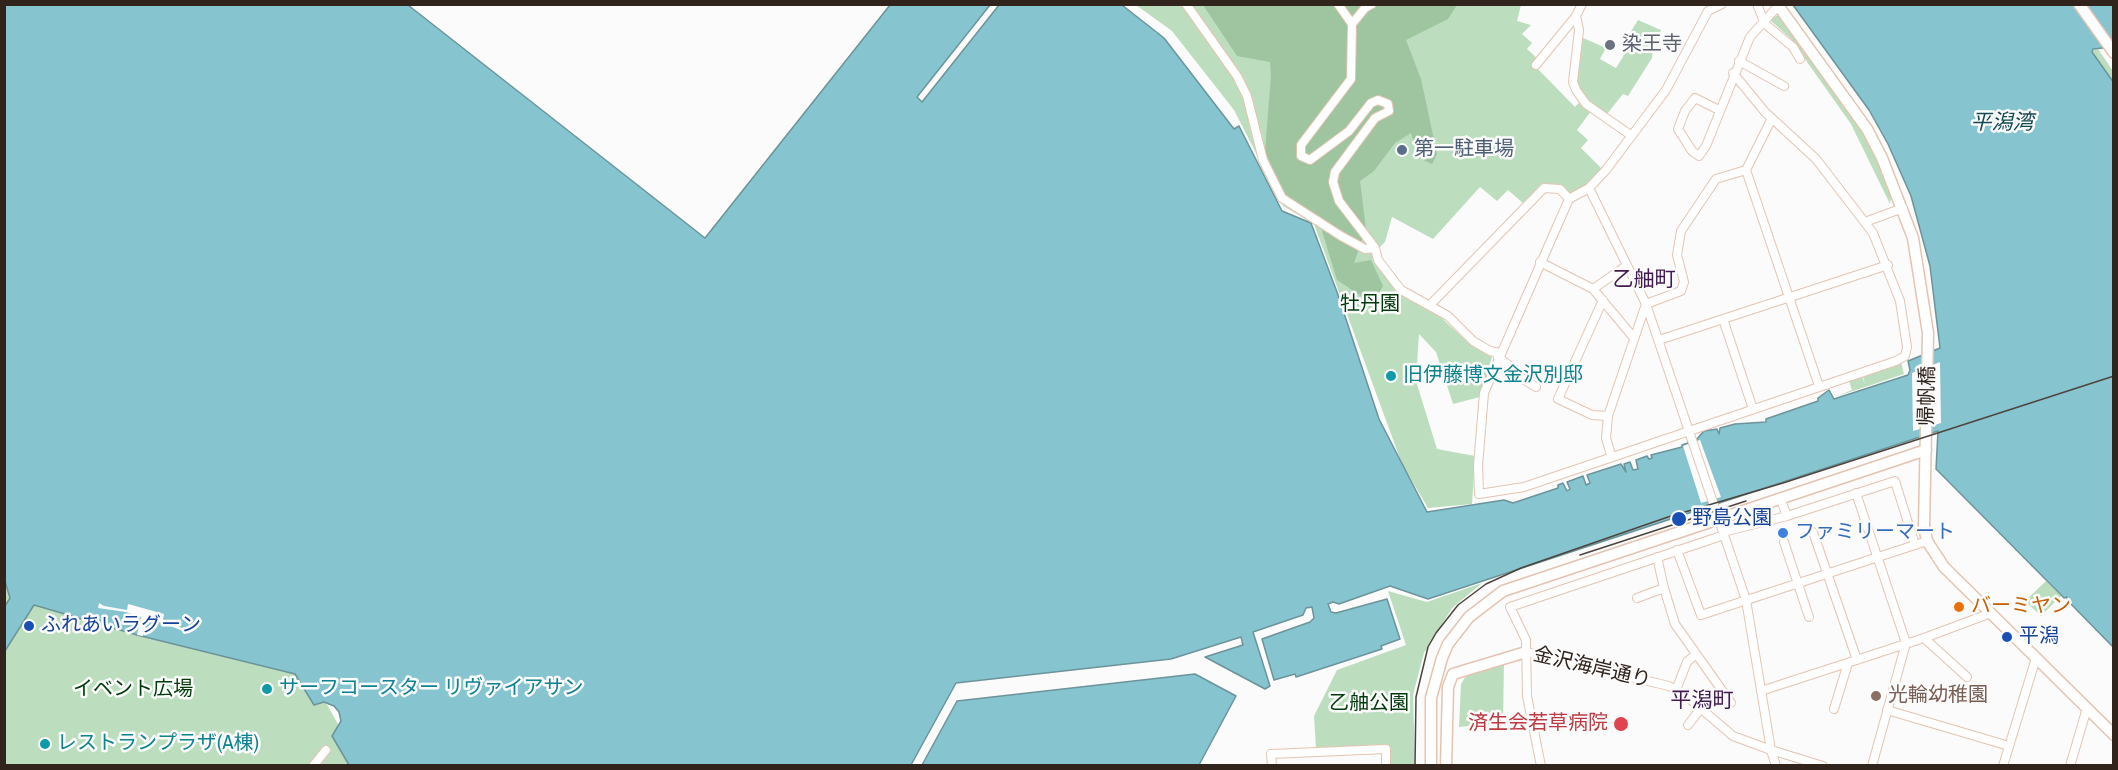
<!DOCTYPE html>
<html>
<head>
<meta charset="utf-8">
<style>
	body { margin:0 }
	#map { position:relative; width:2118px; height:770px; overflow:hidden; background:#fbfbfb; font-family:"Archivo Narrow",sans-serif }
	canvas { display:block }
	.frame { position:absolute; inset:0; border:6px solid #30241d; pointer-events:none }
</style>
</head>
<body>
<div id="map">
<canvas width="2118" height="770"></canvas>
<div class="frame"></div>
</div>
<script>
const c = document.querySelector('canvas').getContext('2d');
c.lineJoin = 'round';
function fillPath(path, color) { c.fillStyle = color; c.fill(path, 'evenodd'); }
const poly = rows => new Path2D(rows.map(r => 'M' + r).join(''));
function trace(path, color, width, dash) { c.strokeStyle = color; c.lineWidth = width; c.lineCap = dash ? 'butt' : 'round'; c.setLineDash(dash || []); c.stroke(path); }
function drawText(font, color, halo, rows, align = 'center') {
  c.font = font + ' "Archivo Narrow","Noto Sans JP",sans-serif'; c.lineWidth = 5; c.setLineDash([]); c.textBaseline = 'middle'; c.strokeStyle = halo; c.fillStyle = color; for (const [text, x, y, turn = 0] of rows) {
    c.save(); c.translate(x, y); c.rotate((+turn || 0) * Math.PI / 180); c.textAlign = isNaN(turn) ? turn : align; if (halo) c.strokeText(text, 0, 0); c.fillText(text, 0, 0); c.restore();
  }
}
fillPath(poly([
	[1136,5,1521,5,1517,21,1531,25,1522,34,1532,43,1527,49,1539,60,1536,67,1575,107,1579,103,1591,111,1577,130,1588,140,1581,148,1602,169,1587,185,1569,194,1542,186,1524,204,1508,190,1497,201,1480,187,1433,239,1392,217,1385,242,1372,255,1396,292,1437,314,1471,345,1492,357,1480,397,1453,404,1436,352,1419,334,1416,381,1437,449,1475,456,1472,504,1428,508,1402,464,1314,224,1283,206,1234,110,1172,31],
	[1779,14,1846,106,1872,148,1892,193,1890,204,1851,124,1790,38,1770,20],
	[1638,20,1661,30,1653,46,1652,58,1628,96,1623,94,1607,114,1584,100,1576,84,1581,37,1606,48,1600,59,1616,68,1635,37,1630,33],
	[2098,49,2113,71,2113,87,2090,54,2092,50],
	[1901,362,1904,374,1835,397,1852,390,1849,381,1862,377,1865,384,1863,377],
	[4,529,311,676,361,765,5,765],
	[2046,581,2061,596,2041,616,2025,601],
	[1482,583,1452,608,1424,653,1413,695,1415,765,1390,765,1388,745,1316,749,1314,716,1337,670,1406,645,1388,591,1427,602],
	[1504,663,1503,723,1459,727,1461,684,1467,674]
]), '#bddebe');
fillPath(poly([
	[1203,5,1457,5,1448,19,1406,40,1421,79,1437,154,1432,164,1419,158,1411,133,1395,143,1374,171,1360,181,1366,229,1354,263,1371,260,1383,286,1377,296,1364,298,1337,280,1318,218,1288,200,1278,182,1265,151,1271,76,1270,62,1237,56]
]), '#9ec4a0');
const water = poly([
	[1069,4,1122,5,1164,38,1234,129,1239,126,1282,211,1311,223,1337,292,1379,419,1427,512,1504,500,1513,503,1558,488,1558,485,1563,483,1567,491,1570,489,1567,482,1583,476,1586,485,1590,483,1587,475,1621,464,1626,472,1624,464,1630,462,1633,470,1638,469,1636,460,1647,456,1649,459,1652,458,1651,455,1682,447,1682,445,1696,440,1704,431,1717,429,1719,434,1720,428,1735,424,1766,422,1766,419,1818,401,1818,398,1829,390,1834,399,1908,375,1910,370,1908,361,1940,348,1930,266,1911,196,1888,144,1869,110,1793,5,2113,5,2113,47,2093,49,2092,52,2114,83,2113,647,2067,600,2067,597,2064,598,1936,469,1938,431,1428,599,1390,586,1339,604,1333,602,1328,604,1331,612,1336,613,1387,599,1400,639,1381,646,1382,649,1296,677,1295,674,1274,680,1262,639,1310,622,1314,618,1312,607,1306,608,1303,615,1253,632,1270,686,1265,689,1205,657,1243,645,1241,637,1171,659,956,683,911,765,349,765,332,736,341,721,339,712,334,706,324,702,314,705,295,674,137,635,34,605,5,651,5,606,10,598,4,578,5,5,408,5,705,238,890,5,990,5,917,97,922,102,999,5,1069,4],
	[1195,674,1236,696,1199,765,922,765,957,701,1195,674]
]);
fillPath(water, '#86c4cf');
trace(water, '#6c949a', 1.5);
fillPath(poly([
	[1940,362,1941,423,1913,431,1912,373],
	[1700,440,1721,497,1701,503,1683,446],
	[99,603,104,606,127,610,128,604,164,614,163,620,184,629,191,627,189,633,148,618,143,636,137,635,141,617,126,612,98,608]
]), '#fbfbfb');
const street = poly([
	[1186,4,1237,76,1247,96,1263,160,1282,198,1341,236,1365,249,1375,248],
	[1338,4,1352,24,1351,79,1301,145,1301,156,1310,160,1314,157,1349,131,1371,103,1378,100,1388,104,1389,111,1375,118,1335,172,1333,182,1339,201,1375,248,1378,260,1401,290,1448,316,1473,341,1490,351,1500,353],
	[1722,4,1708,11,1666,90,1606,170,1589,188,1569,199,1484,393,1478,466,1479,494,1524,487,1896,361,1905,356,1907,347,1900,301,1873,233,1816,159,1765,112,1733,73],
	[1757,4,1765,24,1793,47,1800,59],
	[1576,16,1579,30,1573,82,1576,90,1586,104,1632,136],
	[1352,24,1365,8,1372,4],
	[1739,61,1784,86],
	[1536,65,1576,16,1582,4],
	[1719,110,1695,98,1685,111,1678,129,1692,151,1699,156,1706,146,1750,37,1778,6],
	[1746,170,1819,386],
	[1589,188,1646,304,1746,600,1771,750,1823,766],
	[1865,222,1903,208],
	[1540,262,1593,289,1634,338],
	[1593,289,1626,266],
	[1603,300,1558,399,1592,415,1608,416],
	[1431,304,1544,188,1560,189,1569,199],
	[1723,319,1753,409],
	[1659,340,1888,265],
	[1498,357,1516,371,1517,375,1536,387],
	[1611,455,1606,438,1608,416,1646,304,1681,291,1684,282,1677,255,1681,231,1716,179,1746,170,1772,118],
	[1856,493,1906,643,1872,766],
	[1780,498,1787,516],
	[1723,532,1787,516,1895,481,1915,545],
	[1813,532,1857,660],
	[1784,542,1809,617],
	[1677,550,1701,615,1927,541],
	[1664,588,1675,624,1731,703],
	[1637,598,1664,588,1657,557],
	[1924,638,1967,677],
	[1526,652,1669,686,1685,695,1733,736,1771,750,1776,766],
	[1676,690,1687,662,1696,654],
	[1761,691,1924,638,1991,613],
	[1834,709,1848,663],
	[1887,710,2009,746],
	[1688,725,1701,708],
	[313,766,326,750],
	[1272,766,1271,754,1386,749,1386,766],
	[1541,766,1527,696,1526,640,1510,607,1724,535],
	[2003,766,2036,658],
	[2070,766,2087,708]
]);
const secondary = poly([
	[1777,4,1867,129,1882,158,1913,238,1928,333,1924,526,1927,541,1944,567,2114,735],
	[2079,4,2114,53],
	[1431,766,1431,698,1442,658,1448,644,1469,617,1503,591,1926,450],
	[1446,766,1448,687,1453,674,1526,652]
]);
trace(street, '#e4c4b1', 10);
trace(secondary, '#e4c4b1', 13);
trace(street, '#fff', 8);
trace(secondary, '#fff', 10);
trace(poly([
	[1580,555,1746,501],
	[1415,766,1416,697,1428,647,1436,633,1458,605,1486,584,1521,568,1668,517,1783,483,2114,376]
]), '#4e443e', 1.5);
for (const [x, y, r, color] of [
	[1610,45,6,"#6b7280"],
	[1402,150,6,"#5c6f8a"],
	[1391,376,6,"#0f9aa8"],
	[1679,519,8,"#1a4fb4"],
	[1783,533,6,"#3f7fe0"],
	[1959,607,6,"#e8710a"],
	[29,626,6,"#1a4fb4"],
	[2007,637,6,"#1a4fb4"],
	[267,689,6,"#0f9aa8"],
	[1876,696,6,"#8d6e63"],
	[1621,724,8,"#e0444e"],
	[45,744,6,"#0f9aa8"]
]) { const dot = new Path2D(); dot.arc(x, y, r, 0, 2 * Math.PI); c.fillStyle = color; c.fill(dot); trace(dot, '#fbfbfb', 2); }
drawText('20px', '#5b616d', '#fbfbfb', [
	["染王寺",1622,45]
], 'left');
drawText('20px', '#4e5e75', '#fbfbfb', [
	["第一駐車場",1414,150]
], 'left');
drawText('20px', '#003a0b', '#fbfbfb', [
	["牡丹園",1370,305],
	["イベント広場",133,690],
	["乙舳公園",1369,704]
]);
drawText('20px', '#0d838f', '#fbfbfb', [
	["旧伊藤博文金沢別邸",1403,376],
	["サーフコースター リヴァイアサン",279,689],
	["レストランプラザ(A棟)",57,744]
], 'left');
drawText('20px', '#30241d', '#fbfbfb', [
	["帰帆橋",1928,396,-89],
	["金沢海岸通り",1592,668,13]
]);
drawText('20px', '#164399', '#fbfbfb', [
	["野島公園",1692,519],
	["ふれあいラグーン",41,626],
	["平潟",2019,637]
], 'left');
drawText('20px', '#366cbe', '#fbfbfb', [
	["ファミリーマート",1795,533]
], 'left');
drawText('20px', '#c56008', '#fbfbfb', [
	["バーミヤン",1971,607]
], 'left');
drawText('20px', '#785e54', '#fbfbfb', [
	["光輪幼稚園",1888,696]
], 'left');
drawText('20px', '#be3a42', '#fbfbfb', [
	["済生会若草病院",1608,724]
], 'right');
drawText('italic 21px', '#134a52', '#fbfbfb', [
	["平潟湾",2002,123]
]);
drawText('21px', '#401a50', '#fbfbfb', [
	["乙舳町",1644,280],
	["平潟町",1702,701]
]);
</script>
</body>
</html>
